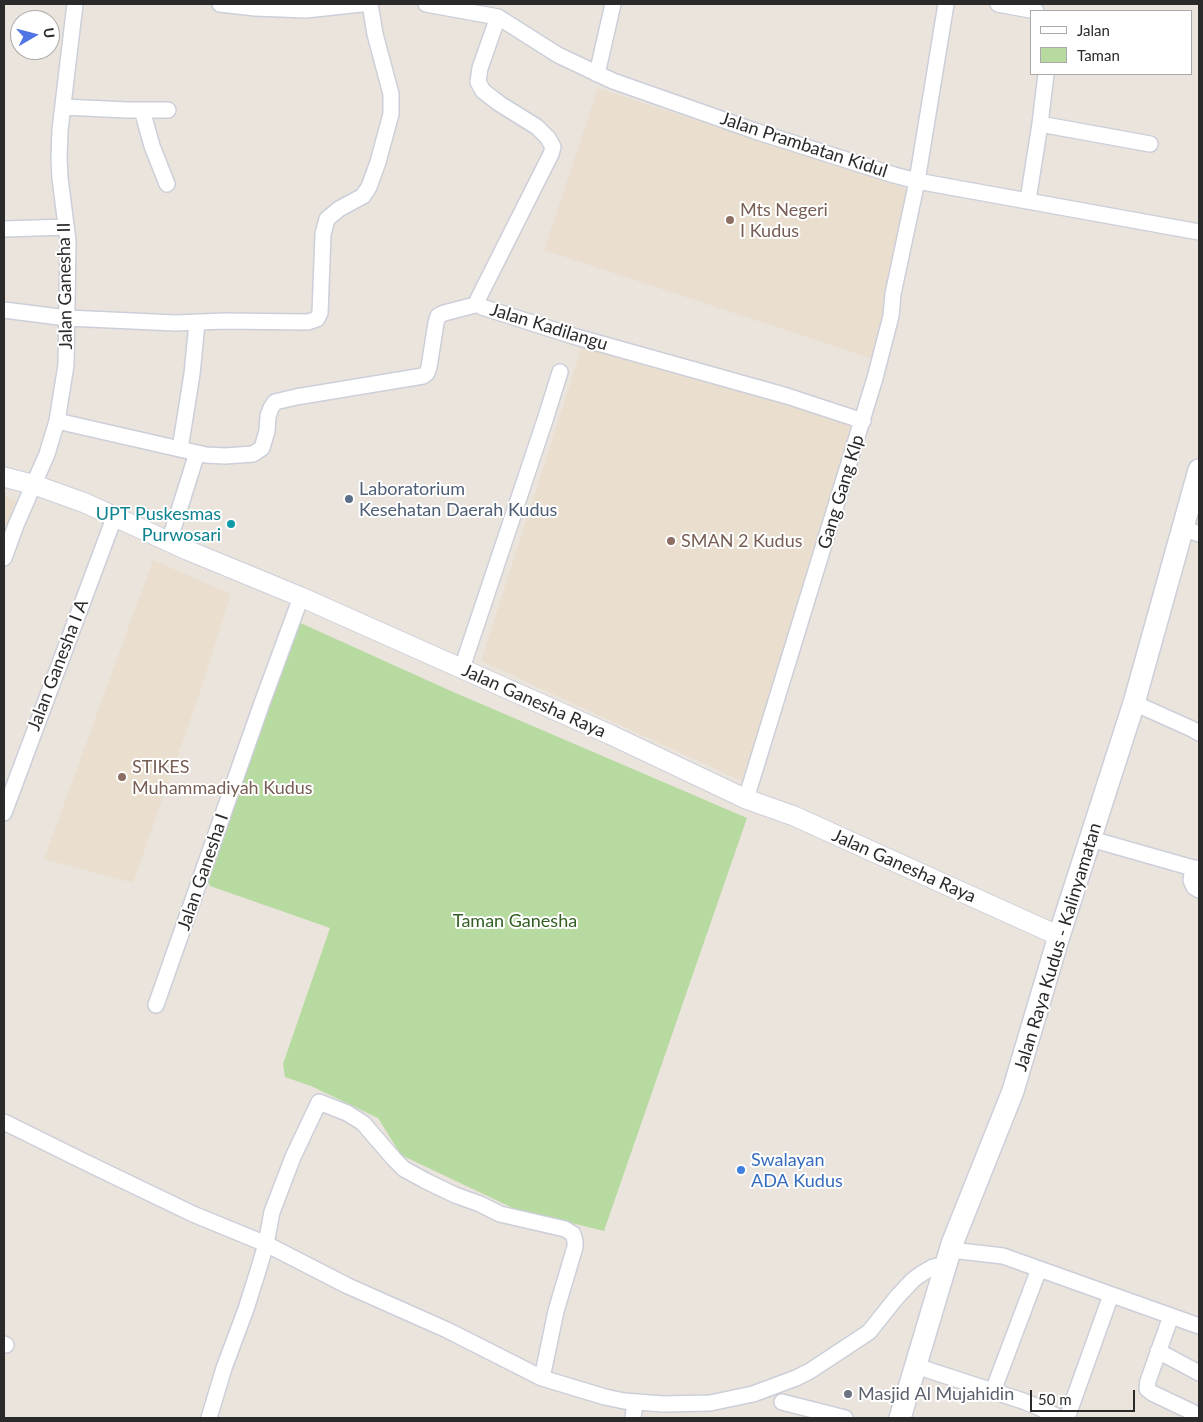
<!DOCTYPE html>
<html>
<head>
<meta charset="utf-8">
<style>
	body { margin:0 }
	#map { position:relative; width:1203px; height:1422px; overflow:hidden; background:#eae4dd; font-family:Lato,sans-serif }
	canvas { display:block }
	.frame { position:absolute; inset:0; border:5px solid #2a2a2a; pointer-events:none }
	.legend { position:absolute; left:1030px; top:10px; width:162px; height:65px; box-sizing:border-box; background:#fff; border:1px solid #aaa; margin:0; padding:6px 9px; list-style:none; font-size:15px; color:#2a2a2a }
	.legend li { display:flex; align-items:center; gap:10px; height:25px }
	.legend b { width:25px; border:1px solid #aaa }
	.north { position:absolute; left:10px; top:10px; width:50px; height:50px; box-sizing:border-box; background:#fff; border:1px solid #aaa; border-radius:50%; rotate:82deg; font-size:14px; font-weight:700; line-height:20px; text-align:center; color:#2a2a2a }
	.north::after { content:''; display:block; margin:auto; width:18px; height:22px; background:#5075e4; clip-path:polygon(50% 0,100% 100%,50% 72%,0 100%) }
	.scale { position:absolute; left:1030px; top:1390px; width:105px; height:22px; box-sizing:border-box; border:2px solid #2a2a2a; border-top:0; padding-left:6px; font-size:15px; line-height:18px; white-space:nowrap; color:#2a2a2a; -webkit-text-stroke:4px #fff; paint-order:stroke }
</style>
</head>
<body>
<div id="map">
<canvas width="1203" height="1422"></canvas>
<div class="frame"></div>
<ul class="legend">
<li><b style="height:6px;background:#fff"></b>Jalan</li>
<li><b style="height:14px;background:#b7daa0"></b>Taman</li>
</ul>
<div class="north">U</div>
<div class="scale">50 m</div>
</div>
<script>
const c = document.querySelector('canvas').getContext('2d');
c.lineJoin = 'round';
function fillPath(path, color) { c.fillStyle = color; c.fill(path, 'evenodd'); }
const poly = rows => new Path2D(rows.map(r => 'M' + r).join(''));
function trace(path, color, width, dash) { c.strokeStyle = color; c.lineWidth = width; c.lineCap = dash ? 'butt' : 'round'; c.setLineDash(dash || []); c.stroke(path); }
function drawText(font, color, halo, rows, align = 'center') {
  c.font = font + ' Lato,sans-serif'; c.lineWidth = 4; c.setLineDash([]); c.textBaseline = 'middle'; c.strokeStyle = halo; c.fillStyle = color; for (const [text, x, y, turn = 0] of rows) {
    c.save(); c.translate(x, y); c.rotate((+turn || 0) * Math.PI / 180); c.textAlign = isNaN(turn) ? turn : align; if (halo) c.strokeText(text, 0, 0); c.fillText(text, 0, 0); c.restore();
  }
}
fillPath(poly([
	[598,88,913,191,875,360,544,250],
	[582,347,860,422,746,783,481,661],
	[4,496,20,502,4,543],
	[153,560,231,594,199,695,133,883,44,859]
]), '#eadfcf');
fillPath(poly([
	[296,621,451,691,747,818,604,1231,515,1209,401,1155,378,1118,311,1086,285,1077,283,1064,330,928,210,886,207,880]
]), '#b7daa0');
const minor = poly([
	[220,4,255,8,306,10,361,4],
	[426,4,498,17,558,55,613,81,755,131,894,175,917,181,1199,232],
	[998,4,1036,11],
	[498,17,480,68,478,82,483,91,500,104,537,127,548,138,553,147,551,154,478,299,479,304,482,307,573,336,787,396,863,421],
	[597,74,613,4],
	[63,107,127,110,168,110],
	[142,110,152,146,167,184],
	[1040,124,1150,144],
	[1028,200,1040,124,1046,74],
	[4,229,66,227],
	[4,310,67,318,176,323,224,321,308,322,317,319,320,313,323,234,327,219,339,209,363,196,369,187,378,162,391,114,391,94,375,34,370,4],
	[57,421,206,455,225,456,253,454,262,448,267,431,268,416,271,408,275,402,296,397,423,376,427,373,429,367,436,323,438,316,444,313,479,304],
	[180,449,192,374,197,323],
	[1183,528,1199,534],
	[169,542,197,453],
	[4,558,16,525,47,454,57,421,66,365,68,241,60,178,59,159,60,130,75,4],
	[462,668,545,420,560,372],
	[1134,703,1192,729,1199,733],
	[746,799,875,378,891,316,893,294,917,181,946,4],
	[4,813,114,518],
	[1091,839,1193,868,1199,868],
	[1193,868,1191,880,1194,887,1199,890],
	[156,1005,262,703,301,597],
	[4,1122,87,1163,193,1214,266,1244,348,1286,447,1330,542,1378,605,1397,624,1401,663,1404,710,1403,753,1394,796,1378,810,1371,869,1332,897,1297,913,1280,921,1274,933,1267,947,1264],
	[951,1250,1003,1256,1199,1326],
	[1171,1316,1148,1381,1147,1389,1152,1393,1192,1412,1199,1417],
	[4,1344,6,1345],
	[1158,1351,1199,1373],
	[916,1366,1023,1401,1038,1407,1060,1418],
	[993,1391,1039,1269],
	[782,1402,845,1418],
	[209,1418,224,1368,246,1309,258,1271,266,1244,272,1212,293,1157,319,1102,347,1113,363,1123,394,1159,404,1169,426,1181,455,1195,480,1204,500,1214,565,1229,573,1234,575,1241,575,1247,556,1311,542,1378],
	[633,1418,635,1403],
	[1067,1418,1111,1295]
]);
const tertiary = poly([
	[4,477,35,485,85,503,187,550,301,597,611,735,746,799,794,816,1059,936]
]);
const secondary = poly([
	[900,1418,952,1244,1013,1091,1018,1074,1059,936,1134,703,1199,470]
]);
trace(minor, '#cccfd9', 18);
trace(tertiary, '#cccfd9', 21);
trace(secondary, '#cccfd9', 24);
trace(minor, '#fff', 15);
trace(tertiary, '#fff', 19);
trace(secondary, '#fff', 21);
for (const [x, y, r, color] of [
	[730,220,5,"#8d6e63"],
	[349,499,5,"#5c6f8a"],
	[231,524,5,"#0f9aa8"],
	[671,541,5,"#8d6e63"],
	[122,777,5,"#8d6e63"],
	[741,1170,5,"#3f7fe0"],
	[848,1394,5,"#6b7280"]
]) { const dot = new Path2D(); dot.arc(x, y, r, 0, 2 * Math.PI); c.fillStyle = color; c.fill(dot); trace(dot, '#fff', 2); }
drawText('18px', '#2a2a2a', '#fff', [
	["Jalan Prambatan Kidul",804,145,18],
	["Jalan Ganesha II",65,286,-91],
	["Jalan Kadilangu",549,327,17],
	["Gang Gang Klp",841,492,-73],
	["Jalan Ganesha I A",58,665,-69],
	["Jalan Ganesha Raya",534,701,24],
	["Jalan Ganesha Raya",904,866,24],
	["Jalan Ganesha I",203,872,-71],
	["Jalan Raya Kudus - Kalinyamatan",1058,947,-73]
]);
drawText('18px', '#785e54', '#fff', [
	["Mts Negeri",740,210],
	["I Kudus",740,231],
	["SMAN 2 Kudus",681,541],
	["STIKES",132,767],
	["Muhammadiyah Kudus",132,788]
], 'left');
drawText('18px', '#4e5e75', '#fff', [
	["Laboratorium",359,489],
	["Kesehatan Daerah Kudus",359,510]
], 'left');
drawText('18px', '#0d838f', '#fff', [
	["UPT Puskesmas",221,514],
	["Purwosari",221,535]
], 'right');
drawText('18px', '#325e22', '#fff', [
	["Taman Ganesha",515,921]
]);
drawText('18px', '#366cbe', '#fff', [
	["Swalayan",751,1160],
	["ADA Kudus",751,1181]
], 'left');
drawText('18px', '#5b616d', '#fff', [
	["Masjid Al Mujahidin",858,1394]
], 'left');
</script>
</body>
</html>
